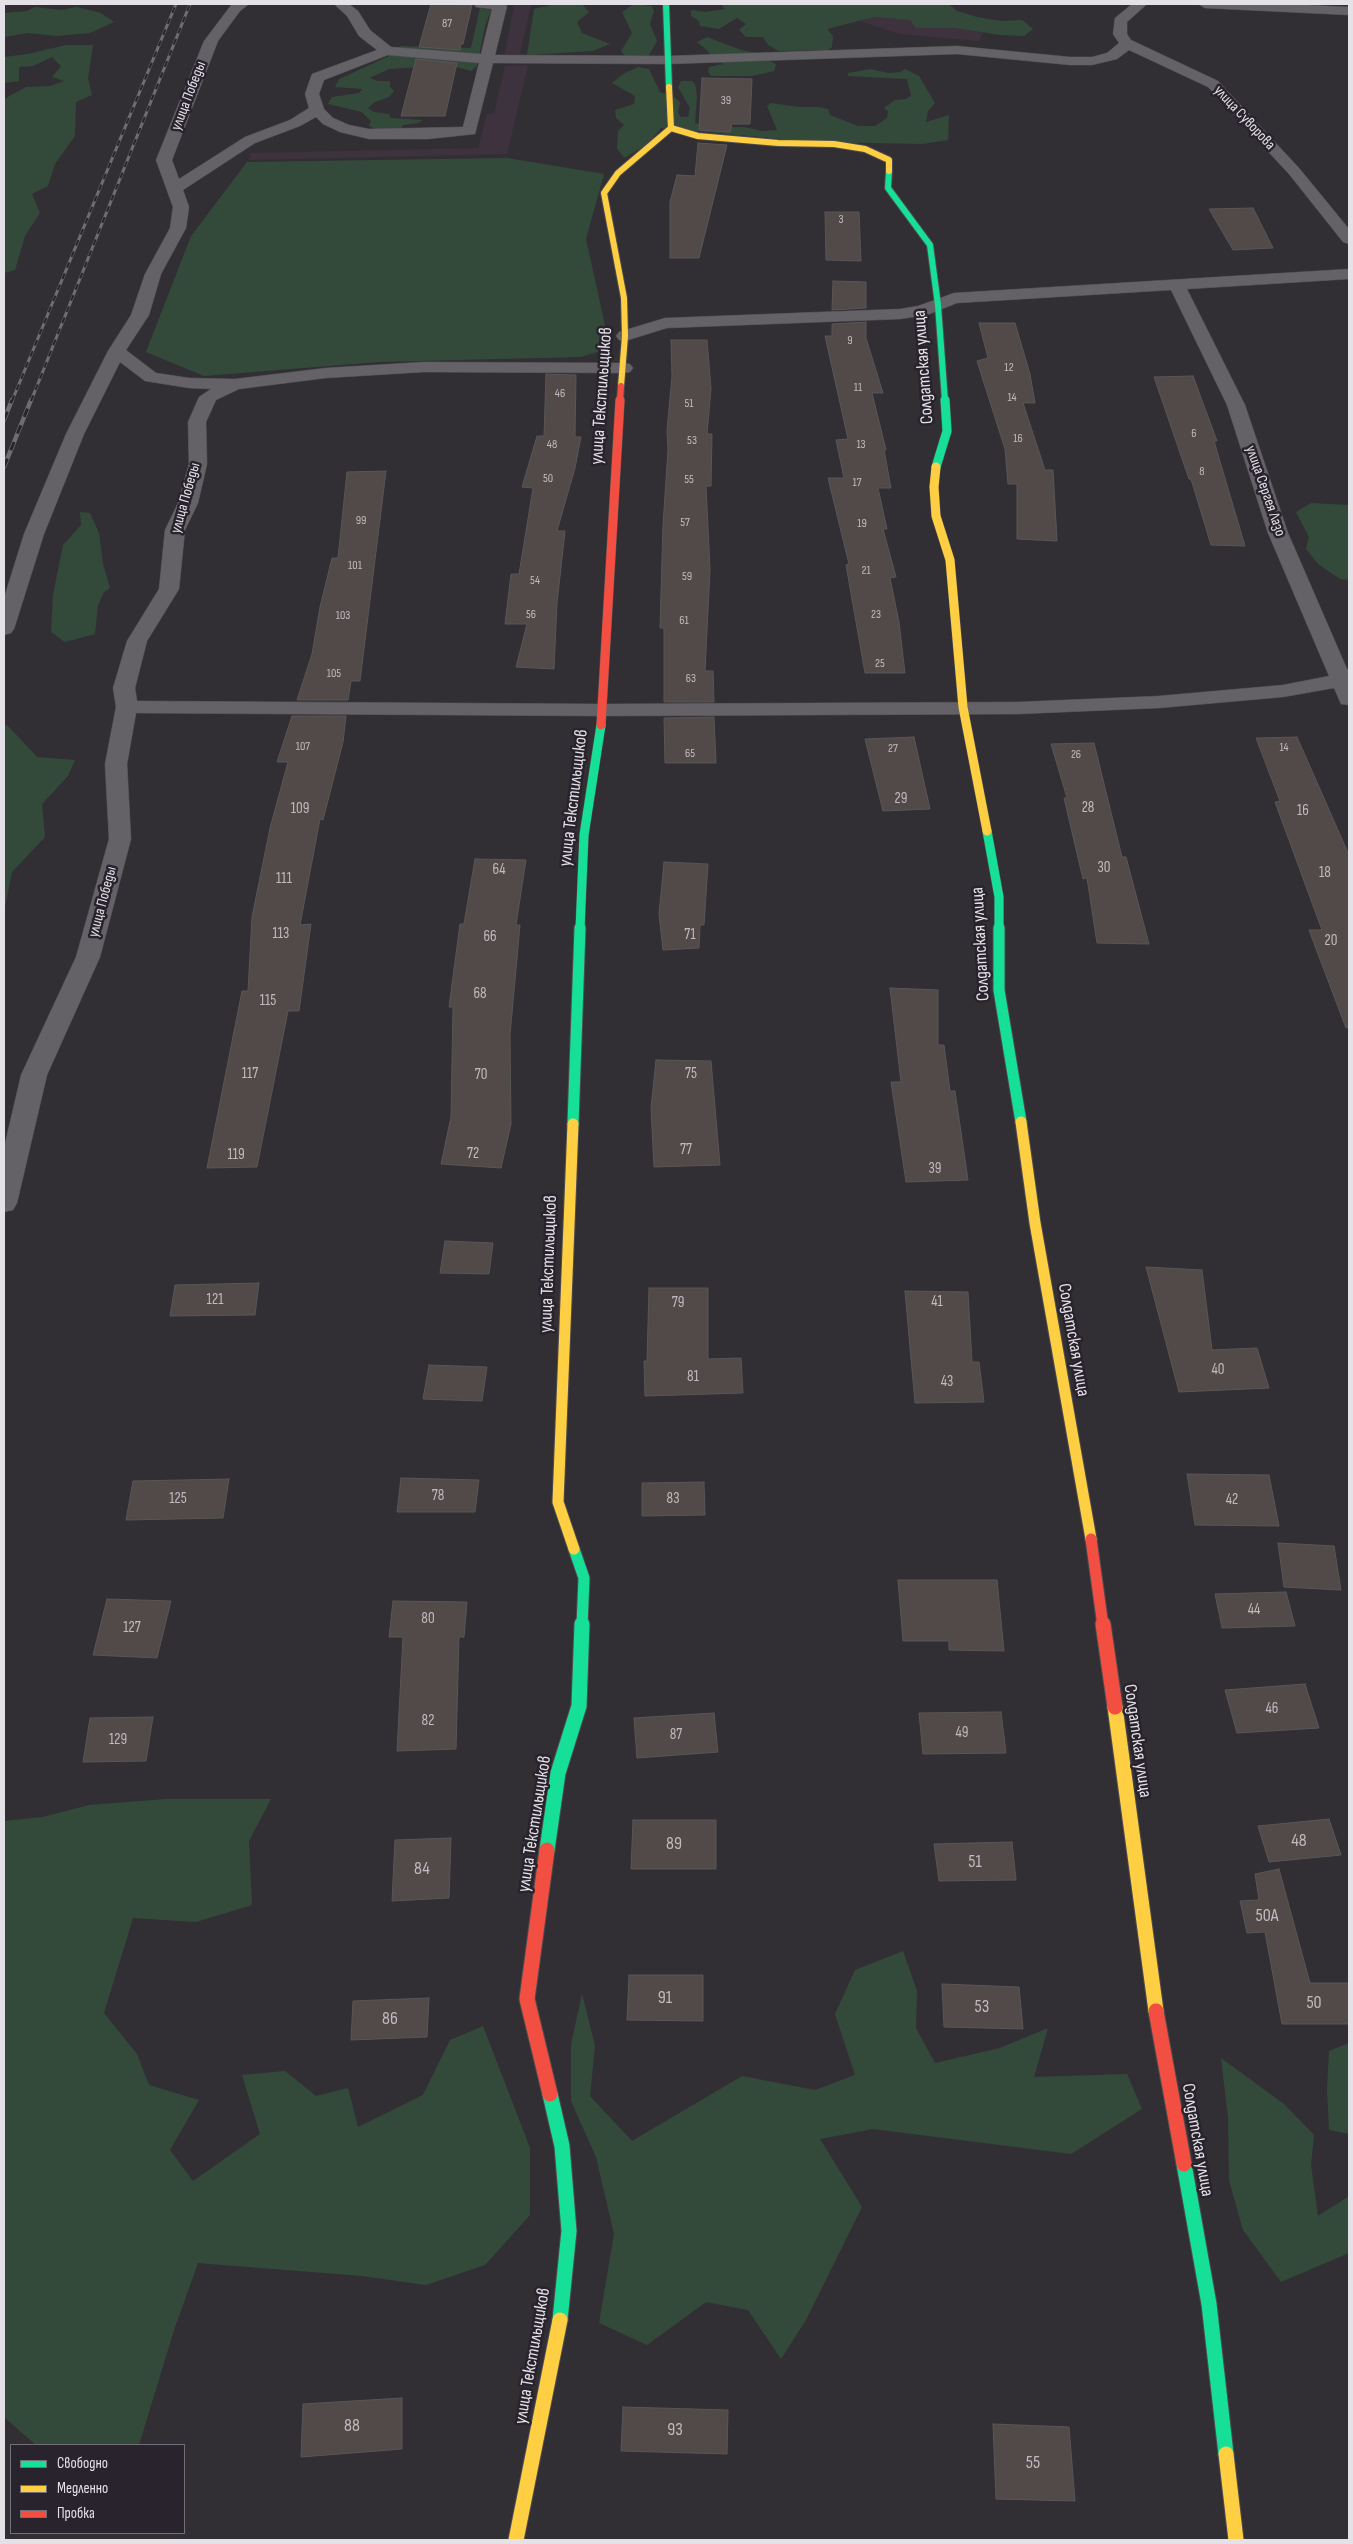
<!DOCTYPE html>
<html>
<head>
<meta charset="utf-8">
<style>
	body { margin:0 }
	#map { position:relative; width:1353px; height:2544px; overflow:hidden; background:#322f34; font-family:"Sofia Sans Condensed",sans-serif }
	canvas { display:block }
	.frame { position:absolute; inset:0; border:5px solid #e4e1e7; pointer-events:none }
	.legend { position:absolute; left:10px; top:2444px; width:175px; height:90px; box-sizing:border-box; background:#28232c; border:1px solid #736f77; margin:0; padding:6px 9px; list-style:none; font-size:15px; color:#e4e1e7 }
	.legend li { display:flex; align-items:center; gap:10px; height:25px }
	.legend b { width:25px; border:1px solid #736f77 }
</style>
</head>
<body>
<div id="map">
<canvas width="1353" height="2544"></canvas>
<div class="frame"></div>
<ul class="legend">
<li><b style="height:6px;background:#16e098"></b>Свободно</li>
<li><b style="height:6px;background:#ffcf43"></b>Медленно</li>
<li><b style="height:6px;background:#f24e42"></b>Пробка</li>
</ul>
</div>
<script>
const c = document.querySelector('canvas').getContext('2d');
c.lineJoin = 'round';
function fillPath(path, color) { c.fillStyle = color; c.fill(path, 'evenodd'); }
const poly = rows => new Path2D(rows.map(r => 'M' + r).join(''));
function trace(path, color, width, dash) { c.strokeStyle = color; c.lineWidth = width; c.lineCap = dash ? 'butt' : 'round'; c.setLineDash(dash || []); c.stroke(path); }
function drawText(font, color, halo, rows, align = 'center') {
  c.font = font + ' "Sofia Sans Condensed",sans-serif'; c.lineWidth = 5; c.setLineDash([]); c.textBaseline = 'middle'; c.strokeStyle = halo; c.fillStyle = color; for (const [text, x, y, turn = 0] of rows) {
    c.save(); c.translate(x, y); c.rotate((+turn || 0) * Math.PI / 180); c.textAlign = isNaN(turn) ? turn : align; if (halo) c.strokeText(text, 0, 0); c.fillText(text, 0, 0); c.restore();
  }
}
fillPath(poly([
	[514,5,531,5,520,54,505,54],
	[874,17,910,20,983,33,979,41,899,34,860,21],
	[528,65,507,154,249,160,251,153,478,148,487,114,494,113,505,66]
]), '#3d323e');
fillPath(poly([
	[555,4,582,4,589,12,577,22,582,33,610,44,593,51,527,55,534,9],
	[634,4,652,6,654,11,650,24,657,41,648,57,625,56,621,51,632,33,622,12],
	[721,4,945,4,950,5,957,11,977,17,1001,21,1022,20,1033,29,1024,36,1000,35,954,28,916,28,910,20,874,17,827,29,833,36,832,47,828,50,779,51,768,45,763,37,746,37,739,30,746,24,737,18,719,29,700,26,699,21,691,16,691,10,705,12,725,9],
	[35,7,61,10,77,7,101,13,114,22,90,33,56,36,28,33,4,37,4,13,27,11],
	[480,8,491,10,485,26,477,66,471,71,453,66,421,67,389,69,370,78,378,81,390,81,390,87,394,91,389,97,375,102,368,108,374,112,389,114,391,118,423,120,418,123,403,125,400,130,380,131,369,126,371,121,362,112,328,104,332,97,359,93,362,89,335,87,339,79,387,57,401,46,471,48],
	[707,37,741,50,757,53,763,58,776,64,774,71,752,76,711,76,708,72,709,67,724,64,713,61,708,51,697,42],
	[66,45,93,45,88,79,92,95,76,102,75,136,55,164,48,186,32,194,40,213,25,236,15,270,4,273,4,99,26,87,50,86,64,81,52,77,61,66,52,57,33,66,19,67,19,81,4,83,4,57,28,54],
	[638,67,649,69,660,92,674,97,680,102,678,113,681,117,688,117,690,108,678,87,681,81,692,81,695,84,697,96,695,123,714,127,744,127,762,131,777,130,767,106,771,103,799,107,819,107,828,109,830,115,858,126,875,126,887,118,888,111,884,108,895,100,906,99,911,95,907,79,848,76,848,73,870,69,888,73,901,72,905,69,919,76,935,103,928,111,926,122,949,115,948,140,922,144,815,142,661,128,647,145,624,158,617,148,618,131,624,125,616,118,615,110,634,104,635,96,612,83,623,74],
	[507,158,604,174,586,239,610,348,581,357,378,362,204,376,146,352,191,236,247,162],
	[1311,503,1349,505,1349,580,1340,579,1318,564,1306,549,1309,537,1296,512],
	[80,512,90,513,99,533,103,564,110,588,104,592,98,605,95,634,65,642,51,632,53,595,63,545,81,525],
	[7,725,37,757,75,760,68,776,42,804,45,837,12,872,4,912,4,726],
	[166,1799,271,1799,249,1841,252,1905,196,1922,133,1918,104,2013,137,2054,149,2085,199,2100,170,2150,193,2181,260,2134,242,2075,285,2071,316,2096,348,2088,358,2127,423,2095,450,2040,483,2026,530,2148,530,2215,485,2265,426,2285,362,2276,198,2263,174,2330,139,2445,36,2445,4,2417,4,1821,43,1817,89,1805],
	[903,1951,917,1991,916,2028,935,2063,1000,2048,1048,2028,1034,2077,1127,2074,1142,2109,1071,2154,873,2129,820,2139,862,2207,806,2320,781,2359,748,2310,706,2302,647,2345,599,2323,614,2234,596,2157,571,2101,571,2044,582,1994,595,2046,590,2096,632,2141,742,2076,815,2090,855,2075,835,2014,855,1970],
	[1349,2043,1349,2134,1329,2130,1327,2089,1329,2051],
	[1221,2058,1284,2104,1314,2135,1311,2165,1318,2216,1349,2196,1349,2253,1281,2282,1243,2230,1229,2180,1228,2118]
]), '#334a3b');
const building = poly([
	[431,4,472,5,463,44,461,44,460,50,419,47,431,4],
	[416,59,457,63,445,116,401,116,416,59],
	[702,78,752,79,750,124,732,124,730,132,699,130,702,78],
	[698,143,727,145,699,258,670,258,670,202,677,175,695,176,698,143],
	[1253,208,1273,248,1233,250,1209,209,1253,208],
	[825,212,859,212,861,261,826,260,825,212],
	[833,281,866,282,866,308,832,310,833,281],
	[866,322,866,338,883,393,872,393,886,450,884,450,891,488,878,488,887,529,883,529,896,577,890,578,899,622,905,673,865,673,846,565,849,564,828,478,844,478,836,440,848,439,825,336,832,336,832,324,866,322],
	[979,323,1015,323,1030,374,1035,403,1023,403,1045,470,1053,470,1057,541,1017,539,1017,484,1008,484,1005,449,977,361,988,358,979,323],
	[671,340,707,340,711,389,707,434,712,434,711,486,706,486,710,570,705,671,713,671,714,702,664,702,664,628,660,628,663,525,668,450,667,431,672,376,671,340],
	[546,374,576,375,575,437,581,437,575,468,557,531,565,531,557,603,554,669,516,667,527,624,505,624,511,574,519,574,533,488,522,487,537,436,544,436,546,374],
	[1193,376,1217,441,1214,441,1245,546,1211,545,1191,479,1189,479,1154,377,1193,376],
	[386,471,360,681,351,681,348,700,297,700,312,654,320,607,332,558,338,558,347,472,386,471],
	[292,716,346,716,343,742,323,820,320,819,300,925,311,924,299,1011,288,1011,257,1167,207,1168,242,991,248,991,252,917,270,828,288,762,277,762,292,716],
	[714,717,716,763,665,763,664,718,714,717],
	[914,737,930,809,883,811,865,739,914,737],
	[1297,737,1349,855,1349,1027,1346,1028,1309,930,1322,930,1275,802,1280,801,1256,738,1297,737],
	[1094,743,1122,857,1126,857,1149,944,1097,943,1087,878,1083,879,1064,798,1067,798,1051,744,1094,743],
	[475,859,526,860,516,925,520,925,510,1035,511,1124,501,1168,441,1164,451,1117,453,1007,449,1007,460,924,464,924,475,859],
	[664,862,708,864,704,925,700,925,699,948,663,950,659,914,664,862],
	[890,988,938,990,938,1045,944,1045,950,1091,955,1091,968,1180,906,1182,891,1082,901,1082,890,988],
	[656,1060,711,1061,720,1165,654,1167,651,1108,656,1060],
	[445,1241,493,1243,489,1274,440,1273,445,1241],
	[1146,1267,1202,1270,1212,1350,1257,1348,1269,1388,1179,1392,1146,1267],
	[259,1283,255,1315,170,1316,175,1285,259,1283],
	[649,1288,708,1288,708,1359,741,1358,743,1393,645,1396,644,1361,647,1361,649,1288],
	[905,1291,968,1292,972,1362,979,1362,984,1402,915,1403,905,1291],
	[429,1365,487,1367,482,1401,423,1399,429,1365],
	[1187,1474,1269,1475,1279,1526,1195,1525,1187,1474],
	[401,1478,479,1480,475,1512,397,1512,401,1478],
	[229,1479,223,1518,126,1520,133,1481,229,1479],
	[704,1482,705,1515,642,1516,642,1483,704,1482],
	[1278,1543,1334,1546,1341,1590,1284,1587,1278,1543],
	[898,1580,997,1580,1004,1651,949,1650,949,1641,903,1641,898,1580],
	[1286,1592,1295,1626,1222,1628,1215,1594,1286,1592],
	[107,1599,171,1601,157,1658,93,1655,107,1599],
	[393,1601,467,1602,464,1637,459,1637,456,1749,397,1751,403,1637,389,1637,393,1601],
	[1305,1684,1319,1728,1237,1733,1225,1690,1305,1684],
	[1001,1712,1006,1753,923,1754,919,1713,1001,1712],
	[714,1713,718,1752,637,1758,634,1718,714,1713],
	[153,1717,146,1761,83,1762,90,1718,153,1717],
	[1329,1819,1341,1855,1269,1862,1258,1826,1329,1819],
	[633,1820,716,1820,716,1869,631,1869,633,1820],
	[451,1838,449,1898,392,1901,395,1840,451,1838],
	[1012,1842,1016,1880,939,1881,934,1844,1012,1842],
	[1279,1869,1310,1983,1349,1983,1349,2024,1282,2024,1265,1932,1247,1933,1240,1901,1259,1900,1255,1874,1279,1869],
	[629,1975,703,1975,703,2021,627,2020,629,1975],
	[942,1984,1019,1987,1023,2029,944,2027,942,1984],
	[429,1998,427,2037,351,2040,353,2001,429,1998],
	[402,2398,402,2449,301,2457,303,2404,402,2398],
	[623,2407,728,2410,727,2454,621,2451,623,2407],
	[993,2424,1069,2427,1075,2501,996,2499,993,2424]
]);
fillPath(building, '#524949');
trace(building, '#595658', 1);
const street = poly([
	[232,4,249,4,240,11,218,41,172,160,179,179,245,137,290,120,309,108,305,94,312,74,377,50,359,36,347,16,334,4,349,4,358,11,370,30,391,47,481,54,492,9,476,7,474,4,505,4,507,6,495,55,668,56,957,46,1070,57,1092,57,1107,53,1119,43,1113,34,1115,18,1132,4,1147,4,1127,22,1127,34,1131,40,1218,81,1299,168,1349,229,1349,244,1343,242,1289,174,1208,87,1129,50,1117,59,1092,65,1070,65,957,54,668,64,493,63,475,134,428,139,369,139,340,132,323,124,316,117,300,126,255,143,183,190,189,207,186,228,161,274,149,315,126,350,156,373,189,378,235,379,326,368,424,362,624,363,630,364,633,368,630,372,624,373,424,372,326,378,239,389,216,400,206,422,207,464,198,503,185,530,179,589,147,641,135,688,137,701,603,704,1018,702,1159,696,1283,685,1329,676,1268,533,1227,405,1171,290,957,303,927,315,900,319,667,328,625,341,619,340,616,336,619,332,665,318,900,309,918,306,954,293,1349,269,1349,279,1187,289,1245,405,1288,533,1347,669,1349,669,1349,705,1341,704,1334,688,1283,697,1159,708,1018,714,603,716,136,713,127,764,131,839,100,957,47,1075,17,1203,13,1210,4,1212,4,1148,21,1075,76,957,109,839,105,764,116,707,113,688,127,641,159,589,165,530,178,503,189,464,188,422,199,397,211,389,189,388,145,381,120,362,84,434,44,534,14,629,11,633,4,635,4,598,24,534,66,434,108,351,131,315,145,274,170,228,173,207,156,160,204,41,232,4],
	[388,55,479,63,463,127,369,129,349,125,333,118,324,109,319,94,324,80,388,55],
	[1198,4,1285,4,1349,7,1349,15,1205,8,1198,4]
]);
const fastFar3 = poly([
	[666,4,669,87],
	[889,171,888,188,930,245,938,305,945,401]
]);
const fastFar2 = poly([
	[936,467,947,431,945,400],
	[987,831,999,897,999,929],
	[580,929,584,835,601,725]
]);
const fastFar1 = poly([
	[999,928,999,990,1021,1122],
	[573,1124,580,928],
	[574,1549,584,1578,582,1626]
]);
const fast = poly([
	[547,1850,558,1773,579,1706,582,1624],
	[550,2094,562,2146,569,2231,560,2320],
	[1184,2164,1209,2304,1226,2454]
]);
const slowFar3 = poly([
	[671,128,698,136,778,143,834,144,865,149,889,160,889,171],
	[621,386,625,336,624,298,604,193,618,173,671,128,669,87]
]);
const slowFar2 = poly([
	[936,467,934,487,936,516,950,560,963,707,987,831]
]);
const slowFar1 = poly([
	[1021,1122,1035,1223,1091,1539],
	[573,1124,558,1502,574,1549]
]);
const slow = poly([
	[1115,1707,1156,2011],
	[1226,2454,1236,2540],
	[516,2540,560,2320]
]);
const jamFar3 = poly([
	[620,401,621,386]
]);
const jamFar2 = poly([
	[601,725,620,400]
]);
const jamFar1 = poly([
	[1091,1539,1103,1626]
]);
const jam = poly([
	[1103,1624,1115,1707],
	[547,1850,527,1999,550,2094],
	[1156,2011,1184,2164]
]);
trace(street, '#4e4c50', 1);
trace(fastFar3, '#4e4c50', 8);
trace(fastFar2, '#4e4c50', 10);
trace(fastFar1, '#4e4c50', 13);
trace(fast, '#4e4c50', 17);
trace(slowFar3, '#4e4c50', 8);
trace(slowFar2, '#4e4c50', 10);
trace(slowFar1, '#4e4c50', 13);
trace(slow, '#4e4c50', 17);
trace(jamFar3, '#4e4c50', 8);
trace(jamFar2, '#4e4c50', 10);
trace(jamFar1, '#4e4c50', 13);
trace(jam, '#4e4c50', 17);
fillPath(street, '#646266');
trace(fastFar3, '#16e098', 6);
trace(fastFar2, '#16e098', 9);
trace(fastFar1, '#16e098', 11);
trace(fast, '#16e098', 15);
trace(slowFar3, '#ffcf43', 6);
trace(slowFar2, '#ffcf43', 9);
trace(slowFar1, '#ffcf43', 11);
trace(slow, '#ffcf43', 15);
trace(jamFar3, '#f24e42', 6);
trace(jamFar2, '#f24e42', 9);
trace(jamFar1, '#f24e42', 11);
trace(jam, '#f24e42', 15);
const railFar1 = poly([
	[12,401,176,4],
	[31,401,190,4]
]);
const rail = poly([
	[4,420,12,400],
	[4,467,31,400]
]);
trace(railFar1, '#6e6d70', 3);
trace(rail, '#6e6d70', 4.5);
trace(railFar1, '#28232c', 2, [6]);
trace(rail, '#28232c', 3, [9]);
drawText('12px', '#c0bbc0', null, [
	["87",447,24],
	["39",726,101],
	["3",841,220],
	["9",850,341],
	["12",1009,368],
	["11",858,388],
	["46",560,394],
	["14",1012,398],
	["51",689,404],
	["6",1194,434],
	["16",1018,439],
	["53",692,441],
	["48",552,445],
	["13",861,445],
	["8",1202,472],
	["50",548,479],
	["55",689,480],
	["17",857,483],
	["99",361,521],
	["57",685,523],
	["19",862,524],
	["101",355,566],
	["21",866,571],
	["59",687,577],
	["54",535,581],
	["56",531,615],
	["23",876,615],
	["103",343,616],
	["61",684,621],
	["25",880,664],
	["105",334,674],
	["63",691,679],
	["107",303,747],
	["14",1284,748],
	["27",893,749],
	["65",690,754],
	["26",1076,755]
]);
drawText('15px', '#e4e1e7', '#28232c', [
	["улица Победы",189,96,-69],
	["улица Суворова",1244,118,47],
	["улица Сергея Лазо",1265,491,71],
	["улица Победы",186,498,-74],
	["улица Победы",103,902,-75]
]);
drawText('15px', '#c0bbc0', null, [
	["29",901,799],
	["28",1088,808],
	["109",300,809],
	["16",1303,811],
	["30",1104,868],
	["64",499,870],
	["18",1325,873],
	["111",284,879],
	["113",281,934],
	["71",690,935],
	["66",490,937],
	["20",1331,941],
	["68",480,994],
	["115",268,1001],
	["117",250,1074],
	["75",691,1074],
	["70",481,1075],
	["77",686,1150],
	["72",473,1154],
	["119",236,1155],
	["39",935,1169],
	["121",215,1300],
	["41",937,1302],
	["79",678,1303],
	["40",1218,1370],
	["81",693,1377],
	["43",947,1382],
	["78",438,1496],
	["125",178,1499],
	["83",673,1499],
	["42",1232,1500],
	["44",1254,1610],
	["80",428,1619],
	["127",132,1628],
	["46",1272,1709],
	["82",428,1721],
	["49",962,1733],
	["87",676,1735],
	["129",118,1740]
]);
drawText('18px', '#e4e1e7', '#28232c', [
	["Солдатская улица",924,367,-94],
	["улица Текстильщиков",602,396,-86],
	["улица Текстильщиков",574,798,-83],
	["Солдатская улица",981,944,-93],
	["улица Текстильщиков",549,1264,-88],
	["Солдатская улица",1073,1340,80],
	["Солдатская улица",1137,1741,82],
	["улица Текстильщиков",535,1824,-81],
	["Солдатская улица",1197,2140,80],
	["улица Текстильщиков",533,2356,-80]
]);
drawText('18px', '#c0bbc0', null, [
	["48",1299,1841],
	["89",674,1844],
	["51",975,1862],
	["84",422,1869],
	["50А",1267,1916],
	["91",665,1998],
	["50",1314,2003],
	["53",982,2007],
	["86",390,2019],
	["88",352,2426],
	["93",675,2430],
	["55",1033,2463]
]);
</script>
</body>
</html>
